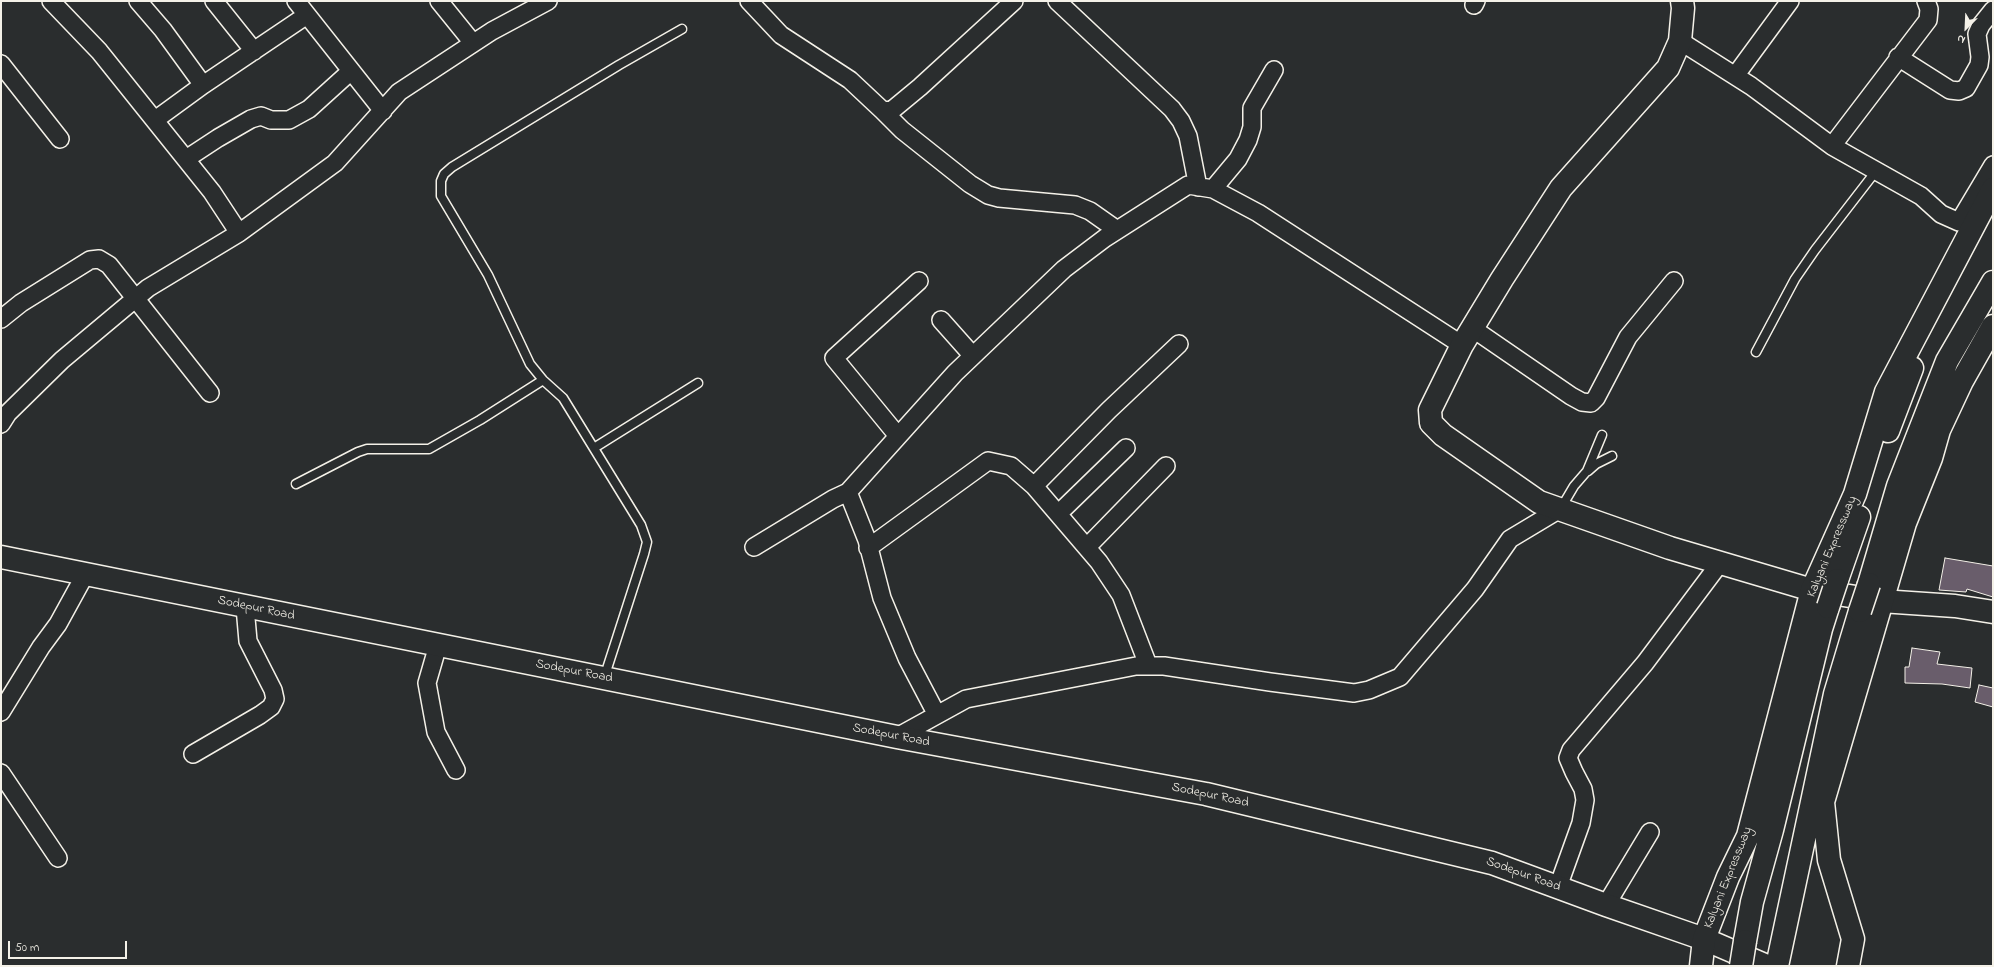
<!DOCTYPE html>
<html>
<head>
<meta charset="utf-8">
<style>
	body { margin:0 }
	#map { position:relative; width:1994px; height:967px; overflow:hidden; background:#2a2d2e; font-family:"Indie Flower",sans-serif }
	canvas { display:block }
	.frame { position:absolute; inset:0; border:2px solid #f4f1e8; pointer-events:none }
	.north { position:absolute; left:1946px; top:8px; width:40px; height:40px; -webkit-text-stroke:3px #2a2d2e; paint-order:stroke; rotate:204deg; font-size:11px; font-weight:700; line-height:16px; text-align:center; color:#f4f1e8 }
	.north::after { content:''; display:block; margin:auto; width:14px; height:18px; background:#f4f1e8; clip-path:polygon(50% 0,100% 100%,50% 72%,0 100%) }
	.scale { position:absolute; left:8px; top:941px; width:119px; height:18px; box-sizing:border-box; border:2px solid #f4f1e8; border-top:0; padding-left:5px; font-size:12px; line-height:14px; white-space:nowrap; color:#f4f1e8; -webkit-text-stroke:3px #2a2d2e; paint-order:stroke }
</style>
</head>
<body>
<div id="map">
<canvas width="1994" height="967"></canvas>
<div class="frame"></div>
<div class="north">N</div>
<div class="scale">50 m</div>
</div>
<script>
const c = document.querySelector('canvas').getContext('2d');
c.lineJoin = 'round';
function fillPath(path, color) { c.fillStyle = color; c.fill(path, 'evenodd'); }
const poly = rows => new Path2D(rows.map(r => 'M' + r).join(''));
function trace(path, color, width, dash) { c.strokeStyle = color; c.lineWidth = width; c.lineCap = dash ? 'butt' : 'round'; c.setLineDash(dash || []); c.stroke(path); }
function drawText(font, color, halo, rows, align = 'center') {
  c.font = font + ' "Indie Flower",sans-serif'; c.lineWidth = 4; c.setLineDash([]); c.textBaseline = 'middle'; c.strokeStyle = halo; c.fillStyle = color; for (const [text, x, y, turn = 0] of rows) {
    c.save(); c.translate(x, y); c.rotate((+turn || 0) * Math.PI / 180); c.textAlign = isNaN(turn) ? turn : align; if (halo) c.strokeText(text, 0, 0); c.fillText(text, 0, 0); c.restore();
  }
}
const building = poly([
	[1945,558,1993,566,1993,597,1967,589,1966,592,1939,590,1945,558],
	[1912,648,1940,652,1937,664,1972,668,1970,688,1942,684,1905,683,1905,667,1909,667,1912,648],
	[1979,685,1993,688,1993,707,1975,702,1979,685]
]);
fillPath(building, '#695d6b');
trace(building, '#f4f1e8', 1);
const lane = poly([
	[1756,352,1795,279,1815,250,1876,171],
	[594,448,698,383],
	[1588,471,1596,464,1612,456],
	[296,484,358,452,367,449,429,449,480,420,543,380],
	[1561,508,1574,486,1587,471,1602,435],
	[604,678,644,554,647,542,641,525,563,398,543,380,530,364,488,275,441,196,441,181,444,174,452,167,619,65,682,29]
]);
const street = poly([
	[51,1,99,51,212,192,239,233,335,163,399,92,492,31,548,1],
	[138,1,163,30,203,85],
	[214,1,254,51],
	[296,1,383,111],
	[439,1,473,43],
	[749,1,781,35,850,80,882,110,891,111,920,87,1014,1],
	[1057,1,1172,109,1181,121,1188,136,1198,187],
	[1474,5,1476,1],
	[1680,41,1751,86,1832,146,1921,196,1941,214,1959,222,1993,165],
	[1898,57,1950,90,1959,91,1966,88,1979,65,1980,57,1977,34,1981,25,1993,10],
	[1,64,60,139],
	[1735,76,1790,1],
	[882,110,902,130,970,184,988,195,999,198,1075,205,1090,211,1117,230],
	[155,120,203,85,307,15],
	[1832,146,1928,20,1929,9,1926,1],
	[186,159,218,138,251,119,261,116,271,120,289,120,309,109,351,71],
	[1213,189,1238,159,1248,140,1252,127,1252,108,1274,70],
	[1,319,21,303,90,260,99,259,109,265,210,393],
	[941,320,973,356],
	[1472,328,1571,396,1582,402,1591,403,1596,398,1628,337,1674,281],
	[1,424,8,413,62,360,148,288,239,233],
	[898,436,834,358,919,281],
	[1034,486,1109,410,1179,344],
	[1058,514,1126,448],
	[754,547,833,499,848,492],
	[1087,547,1166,466],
	[868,548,988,461,1011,466,1034,486,1099,562,1121,595,1148,665],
	[438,645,427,683,436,732,456,770],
	[1,712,41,647,58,624,86,573],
	[937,715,907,658,882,598,867,540,848,492,955,373,1064,269,1105,238,1188,185,1213,189,1258,213,1462,345],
	[897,737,966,699,1136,666,1164,666,1270,682,1354,693,1369,690,1400,677,1475,589,1510,539,1560,509],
	[193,754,260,715,271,707,275,699,273,690,248,641,245,607],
	[1,773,58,858],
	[1558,887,1581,823,1585,800,1583,789,1574,772,1568,758,1571,750,1645,663,1720,563],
	[1606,905,1650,832]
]);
const secondary = poly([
	[1682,1,1683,8,1680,41,1668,68,1561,188,1502,279,1462,345,1430,410,1431,423,1443,435,1539,502,1670,548,1812,590,1881,601,1955,606,1993,612]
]);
const primary = poly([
	[1,557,897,737,1206,794,1492,863,1606,905,1704,939,1767,966]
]);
const highway = poly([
	[1888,431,1912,368],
	[1837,580,1859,517],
	[1869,584,1898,486,1947,361,1993,282],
	[1745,941,1752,902,1772,830,1821,629,1828,607],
	[1701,966,1704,939,1728,877,1748,836,1812,590,1855,494,1886,392,1993,189],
	[1777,966,1835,694,1860,611],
	[1848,966,1853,939,1829,860,1823,802,1905,523,1931,458,1939,430,1962,381,1993,326]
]);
trace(lane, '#f4f1e8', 11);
trace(street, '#f4f1e8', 20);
trace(secondary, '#f4f1e8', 25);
trace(primary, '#f4f1e8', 25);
trace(highway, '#f4f1e8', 25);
trace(lane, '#2a2d2e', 8);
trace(street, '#2a2d2e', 17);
trace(secondary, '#2a2d2e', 22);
trace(primary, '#2a2d2e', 22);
trace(highway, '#2a2d2e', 22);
const highwayBridge = poly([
	[1828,607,1837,580],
	[1860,611,1869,584],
	[1741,966,1745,941]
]);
trace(highwayBridge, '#f4f1e8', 25, []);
trace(highwayBridge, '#2a2d2e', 22);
drawText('13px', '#f4f1e8', '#2a2d2e', [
	["Kalyani Expressway",1833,547,-67],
	["Sodepur Road",256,609,12],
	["Sodepur Road",574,672,11],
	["Sodepur Road",891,736,11],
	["Sodepur Road",1210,796,12],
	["Sodepur Road",1523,875,20],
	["Kalyani Expressway",1729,878,-68]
]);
</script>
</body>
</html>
